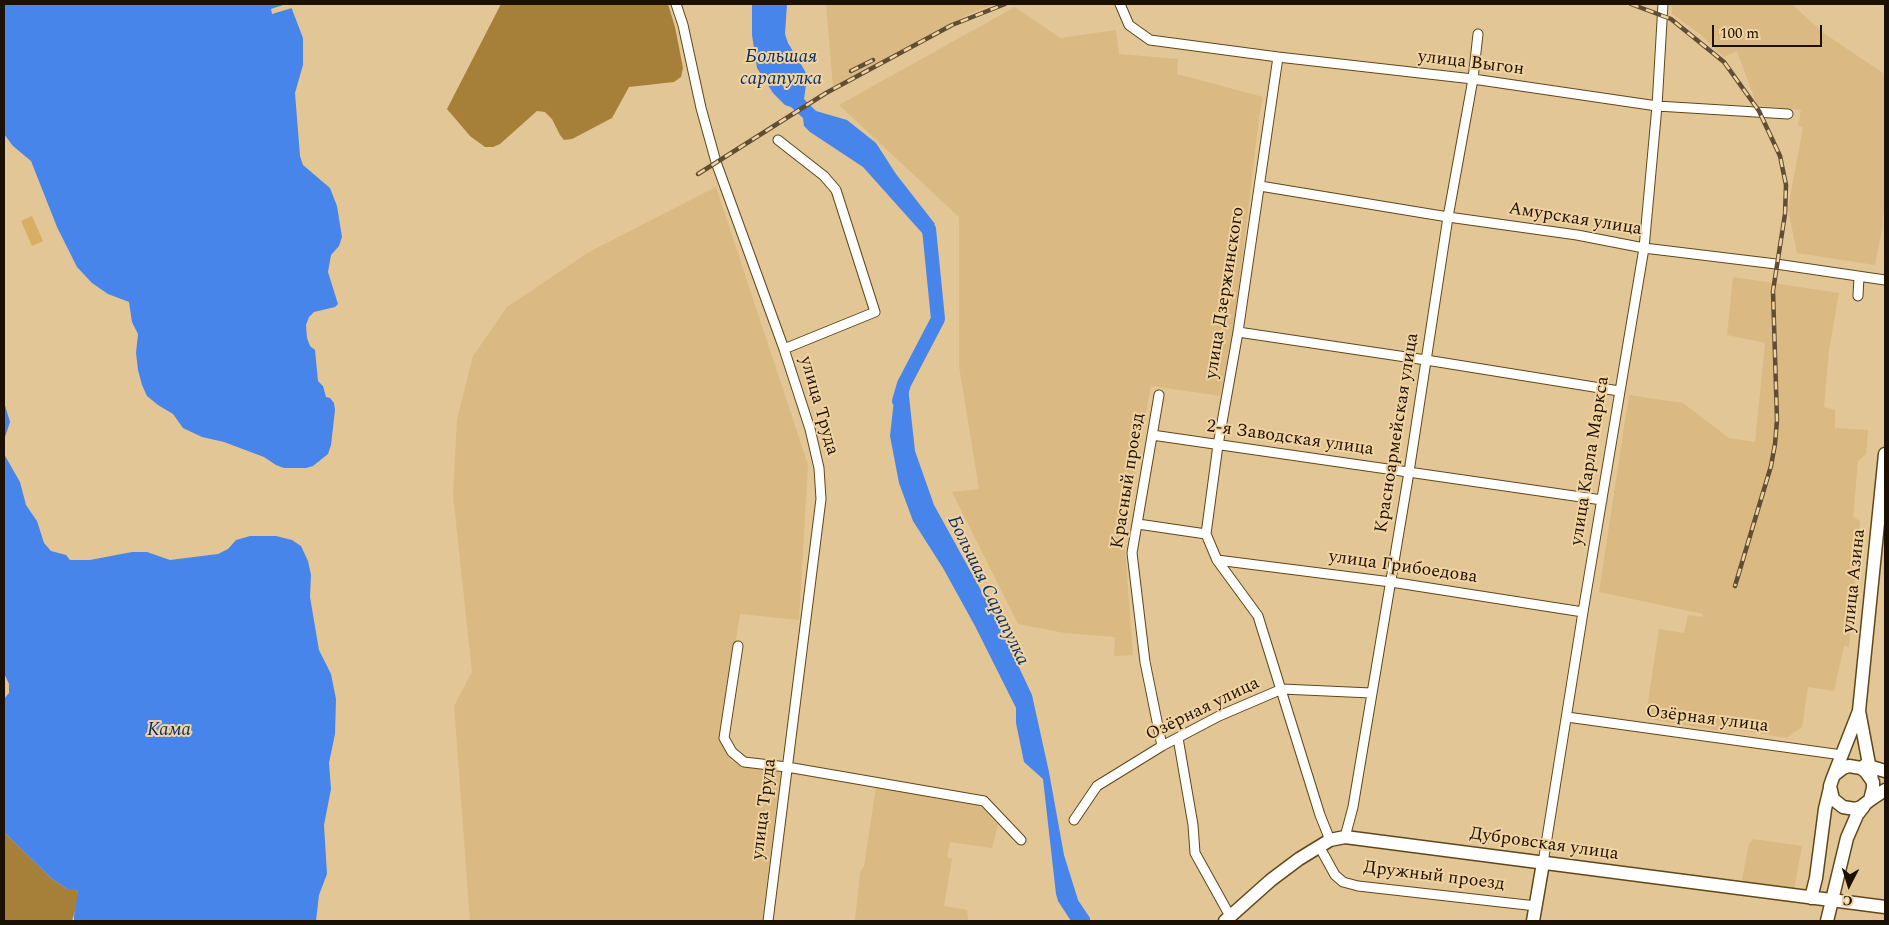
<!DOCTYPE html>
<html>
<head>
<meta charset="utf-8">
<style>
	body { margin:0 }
	#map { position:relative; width:1889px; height:925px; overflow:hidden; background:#e3c695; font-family:Spectral,serif }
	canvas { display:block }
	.frame { position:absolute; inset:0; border:5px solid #1c1101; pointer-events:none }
	.north { position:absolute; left:1824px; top:860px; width:50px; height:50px; -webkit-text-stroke:4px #f1d3a2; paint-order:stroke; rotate:185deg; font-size:14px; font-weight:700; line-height:20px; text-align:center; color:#1c1101 }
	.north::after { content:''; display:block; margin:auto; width:18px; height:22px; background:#1c1101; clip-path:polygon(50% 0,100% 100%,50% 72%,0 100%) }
	.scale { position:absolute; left:1712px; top:25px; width:110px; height:22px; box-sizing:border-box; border:2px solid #1c1101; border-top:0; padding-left:6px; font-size:15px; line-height:18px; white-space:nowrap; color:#1c1101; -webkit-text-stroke:4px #f1d3a2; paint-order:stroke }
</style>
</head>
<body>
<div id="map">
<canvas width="1889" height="925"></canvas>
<div class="frame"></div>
<div class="north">С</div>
<div class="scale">100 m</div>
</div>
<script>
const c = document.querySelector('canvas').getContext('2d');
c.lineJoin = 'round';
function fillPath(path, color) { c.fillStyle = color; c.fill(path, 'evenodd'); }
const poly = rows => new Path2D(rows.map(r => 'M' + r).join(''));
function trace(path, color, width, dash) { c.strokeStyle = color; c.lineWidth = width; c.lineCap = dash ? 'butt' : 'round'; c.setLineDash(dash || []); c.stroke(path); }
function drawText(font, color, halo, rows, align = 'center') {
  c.font = font + ' Spectral,serif'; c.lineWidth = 4; c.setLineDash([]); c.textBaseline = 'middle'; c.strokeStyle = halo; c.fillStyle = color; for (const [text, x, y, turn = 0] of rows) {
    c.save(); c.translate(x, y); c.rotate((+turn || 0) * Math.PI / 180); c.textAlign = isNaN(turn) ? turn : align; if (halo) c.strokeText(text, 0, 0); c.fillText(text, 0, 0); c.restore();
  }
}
fillPath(poly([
	[826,4,995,4,971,13,833,87],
	[1671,4,1792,4,1822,32,1883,73,1885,82,1885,199,1882,229,1875,265,1797,253,1788,209,1803,127,1798,126,1801,110,1757,105,1737,51,1724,57,1700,34,1672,14],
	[1015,7,1060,38,1116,30,1119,54,1178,59,1177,74,1263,97,1259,118,1235,320,1220,396,1151,386,1124,535,1133,655,1114,656,1115,637,1065,633,1018,624,952,492,979,489,959,366,959,217,839,105],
	[716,187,808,465,799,620,740,614,720,739,731,761,781,769,762,921,470,921,454,706,472,672,453,495,457,419,473,356,507,307,589,252],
	[1733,277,1839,293,1829,350,1824,407,1835,410,1835,428,1868,430,1866,454,1858,461,1853,517,1860,521,1849,647,1844,646,1834,691,1808,687,1802,727,1787,738,1725,728,1722,731,1649,719,1646,715,1659,629,1684,633,1688,615,1703,617,1703,614,1599,592,1629,395,1683,403,1729,438,1755,442,1765,343,1727,335],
	[876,787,981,806,998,825,992,848,950,842,947,857,952,859,944,906,967,910,968,921,855,921,860,872,864,866],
	[1753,839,1802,846,1794,890,1741,884,1749,844]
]), '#dbb982');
fillPath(poly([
	[32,216,43,241,32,246,21,221]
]), '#d8ae65');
fillPath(poly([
	[501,4,668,4,675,27,683,68,681,77,674,82,629,87,612,118,572,139,564,140,560,135,552,119,545,112,537,111,500,144,493,147,485,147,470,136,447,109],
	[4,832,51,878,67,889,76,889,78,893,78,900,72,921,4,921]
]), '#a67f39');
fillPath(poly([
	[4,4,290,4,303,38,303,65,295,93,300,156,303,165,330,188,337,206,342,237,339,246,331,255,328,272,338,304,335,307,314,312,309,317,306,325,307,338,310,346,315,350,318,381,323,386,326,397,330,398,334,403,335,410,331,445,328,454,313,466,306,468,284,468,276,465,264,457,224,442,202,437,183,428,173,414,158,405,147,396,142,385,138,370,136,353,138,334,132,322,129,302,108,294,92,283,77,267,57,227,31,161,13,146,4,134],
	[752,4,787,4,785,34,788,43,805,71,807,78,804,99,816,111,847,120,876,143,896,174,935,224,923,234,863,167,810,132,804,126,803,118,791,107,785,105,773,93,757,68,752,35],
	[902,383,908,387,915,451,934,505,993,612,1032,695,1049,772,1064,855,1078,900,1090,918,1090,921,1071,921,1058,901,1056,894,1043,779,1024,762,1016,723,1016,708,975,626,943,568,913,521,899,483,890,436,894,400],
	[4,402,10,422,4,440],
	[4,454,20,482,26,505,37,521,44,543,51,551,66,555,70,560,90,560,132,552,147,552,170,560,218,554,228,549,236,540,250,536,276,536,292,540,301,546,308,561,311,575,310,597,319,650,331,674,336,699,335,734,329,763,331,789,324,825,327,874,319,895,316,921,74,921,74,916,78,893,76,889,67,889,51,878,4,832,4,699,9,693,9,684,4,673]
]), '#4785ea');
fillPath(poly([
	[286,4,290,4,292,8,272,14,271,9]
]), '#e3c695');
trace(poly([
	[899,401,904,384,938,319,929,229,918,216]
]), '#4785ea', 14);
const street = poly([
	[676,4,683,25,701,108,716,162,784,349,810,429,819,468,821,499,768,921],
	[1120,4,1129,25,1150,40,1278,57,1473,79,1657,106,1788,114],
	[778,140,824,176,836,190,875,312,784,349],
	[1260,186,1448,217,1577,235,1644,248,1776,264,1885,280],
	[1858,296,1859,277],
	[1238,332,1426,360,1619,391],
	[1159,395,1132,553,1145,662,1162,746],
	[1152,435,1602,500],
	[1138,524,1206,534],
	[1206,534,1218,445,1238,332,1278,57],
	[1206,534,1217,560,1258,616,1320,815,1330,840],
	[1217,560,1391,582,1583,612],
	[738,646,724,738,732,752,744,762,787,767,984,801,1021,840],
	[1567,717,1842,755],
	[1178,738,1193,825,1195,853,1230,916],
	[1074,820,1097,786,1162,746,1219,716,1282,689,1371,693],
	[1345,837,1353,807,1409,472,1448,217,1473,79,1478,34],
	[1319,846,1335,875,1343,882,1358,886,1536,906],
	[1543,863,1583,612,1644,248,1657,106,1663,4]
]);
const secondary = poly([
	[1859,711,1872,780],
	[1865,765,1885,771],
	[1834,775,1843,768,1849,766,1861,768,1866,772,1873,782,1873,788,1870,800,1861,807,1855,809,1843,807,1833,799,1830,786,1832,780,1859,711,1885,454],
	[1870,800,1885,790],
	[1811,898,1816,878,1825,809,1830,788],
	[1225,921,1271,880,1299,859,1330,840,1345,837,1885,907],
	[1533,921,1543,863],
	[1827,921,1847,838,1857,815,1864,806]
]);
trace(street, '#614718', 11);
trace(secondary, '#614718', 15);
trace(street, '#fff', 9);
trace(secondary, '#fff', 12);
const rail = poly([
	[1631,4,1671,19,1724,62,1759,111,1780,156,1786,185,1785,214,1773,291,1777,420,1775,444,1771,466,1735,586],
	[851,71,873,60],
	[698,174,826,93,952,25,1005,4]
]);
trace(rail, '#5f4e33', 4.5);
trace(rail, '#f1d3a2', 2.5, [8]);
drawText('18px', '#1c1101', '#f1d3a2', [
	["улица Выгон",1471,64,7],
	["Амурская улица",1575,220,9],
	["улица Дзержинского",1226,293,-81],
	["улица Труда",818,406,74],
	["Красноармейская улица",1398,433,-81],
	["2-я Заводская улица",1290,439,8],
	["улица Карла Маркса",1591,461,-81],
	["Красный проезд",1129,481,-81],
	["улица Грибоедова",1403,568,8],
	["улица Азина",1855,581,-84],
	["Озёрная улица",1203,710,-26],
	["Озёрная улица",1707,720,7],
	["улица Труда",765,809,-83],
	["Дубровская улица",1544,845,8],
	["Дружный проезд",1434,877,7]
]);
drawText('italic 19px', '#062f6d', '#f1d3a2', [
	["Большая",781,58],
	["сарапулка",781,80],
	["Большая Сарапулка",987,591,64],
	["Кама",169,731]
]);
</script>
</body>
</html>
